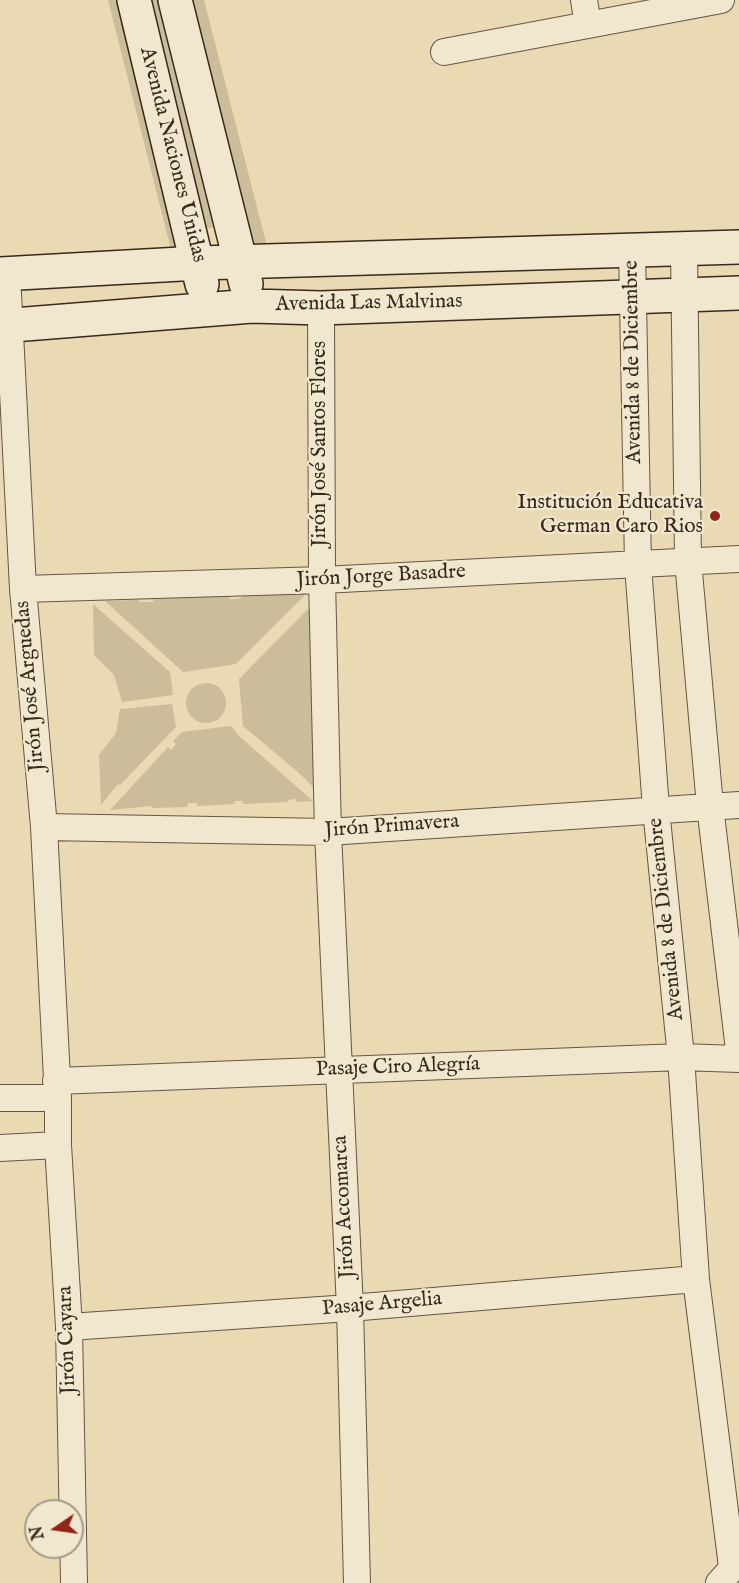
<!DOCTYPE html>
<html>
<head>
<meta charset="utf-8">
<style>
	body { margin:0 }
	#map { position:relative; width:739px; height:1583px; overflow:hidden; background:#e9dab4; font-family:"IM FELL English",serif }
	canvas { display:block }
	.north { position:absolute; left:24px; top:1499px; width:60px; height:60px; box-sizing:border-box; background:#f1e7ce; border:2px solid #a79b88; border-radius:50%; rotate:257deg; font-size:16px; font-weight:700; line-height:24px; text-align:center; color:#39291e }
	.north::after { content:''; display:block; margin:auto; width:21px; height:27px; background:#8f2418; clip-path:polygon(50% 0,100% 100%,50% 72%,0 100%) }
</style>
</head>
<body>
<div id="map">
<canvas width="739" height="1583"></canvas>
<div class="north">N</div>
</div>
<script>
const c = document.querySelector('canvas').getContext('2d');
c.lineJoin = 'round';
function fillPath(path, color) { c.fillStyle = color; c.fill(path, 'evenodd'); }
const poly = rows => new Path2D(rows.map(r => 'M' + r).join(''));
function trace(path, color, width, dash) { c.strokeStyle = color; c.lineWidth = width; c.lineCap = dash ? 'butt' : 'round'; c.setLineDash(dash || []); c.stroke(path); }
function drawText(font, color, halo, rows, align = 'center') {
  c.font = font + ' "IM FELL English",serif'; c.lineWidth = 4.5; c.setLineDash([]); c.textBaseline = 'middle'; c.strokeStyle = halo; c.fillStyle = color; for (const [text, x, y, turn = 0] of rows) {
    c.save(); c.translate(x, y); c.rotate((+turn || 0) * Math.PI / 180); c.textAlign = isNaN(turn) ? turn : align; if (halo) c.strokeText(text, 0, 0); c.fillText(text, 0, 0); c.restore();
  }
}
fillPath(poly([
	[108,0,122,0,190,270,178,277],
	[142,0,162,0,216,226,210,228,205,228],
	[188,0,204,0,272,266,257,270],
	[308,592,236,664,183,672,105,601,139,600,139,602,153,602,153,599,230,596,230,599,236,599,241,598,241,595],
	[316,601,324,798,299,773,243,726,239,679],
	[93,604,170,672,173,695,122,702,114,675,94,655],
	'186 703a20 20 0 1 1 40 0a20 20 0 1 1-40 0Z',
	[172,704,176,727,120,785,118,784,101,805,99,755,116,733,120,709],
	[231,726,239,736,313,801,296,802,296,799,288,800,288,802,243,804,243,801,235,801,234,804,197,806,197,803,188,803,187,807,152,808,152,806,110,810,168,747,171,750,176,744,173,741,182,732]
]), '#cbbc9a');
const street = poly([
	[584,0,588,25],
	[444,52,721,0],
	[632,248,638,565,656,809,681,1057,696,1279,732,1567],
	[684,249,688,561,710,806,739,1050],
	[7,274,23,589,44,827,58,1098,58,1145,69,1327,74,1583],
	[321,308,322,580,328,832,350,1308,357,1583],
	[23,589,322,580,739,559],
	[44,827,328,832,739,805],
	[56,1081,681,1057,739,1059],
	[0,1098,58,1098],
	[0,1148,58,1145],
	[69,1327,350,1308,696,1279],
	[719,1583,739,1561]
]);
const secondary = poly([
	[134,0,202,284],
	[175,0,246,284],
	[0,274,199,263,739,247],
	[0,326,252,306,321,308,739,293]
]);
trace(street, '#655544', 28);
trace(secondary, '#39291e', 36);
trace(street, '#f1e7ce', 26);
trace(secondary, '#f1e7ce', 33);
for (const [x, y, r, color] of [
	[715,516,6,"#8f2418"]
]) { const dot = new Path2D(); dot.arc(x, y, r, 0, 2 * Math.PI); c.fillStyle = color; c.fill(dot); trace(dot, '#f1e7ce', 2); }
drawText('21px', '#39291e', '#f1e7ce', [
	["Avenida Naciones Unidas",172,155,76],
	["Avenida Las Malvinas",369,304,-1],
	["Avenida 8 de Diciembre",634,362,-91],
	["Jirón José Santos Flores",321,444,-90],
	["Jirón Jorge Basadre",381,577,-3],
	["Jirón José Arguedas",31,686,-95],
	["Jirón Primavera",392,827,-4],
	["Avenida 8 de Diciembre",667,919,-96],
	["Pasaje Ciro Alegría",398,1068,-2],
	["Jirón Accomarca",345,1207,-93],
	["Pasaje Argelia",382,1305,-5],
	["Jirón Cayara",68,1340,-92]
]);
drawText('21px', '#39291e', '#f1e7ce', [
	["Institución Educativa",703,504],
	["German Caro Rios",703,528]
], 'right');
</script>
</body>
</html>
